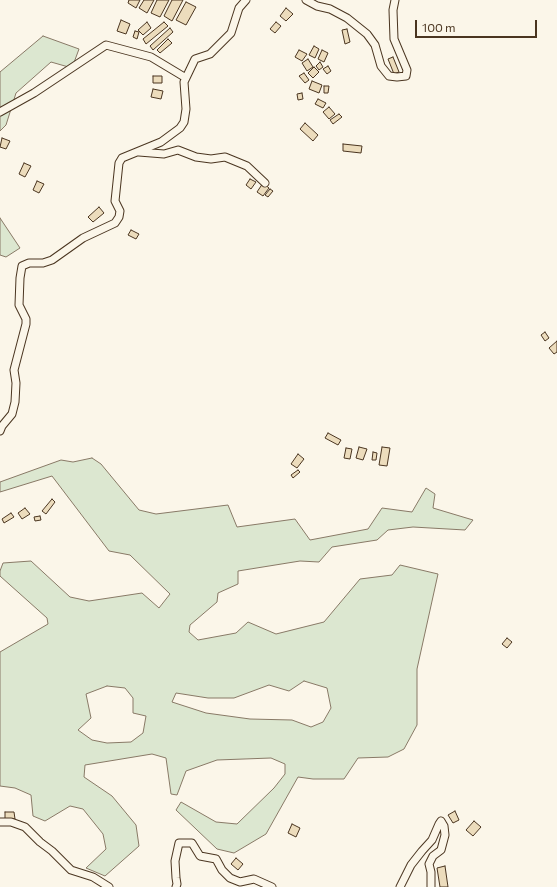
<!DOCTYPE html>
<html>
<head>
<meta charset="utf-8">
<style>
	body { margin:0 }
	#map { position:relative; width:557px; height:887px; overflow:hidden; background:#fbf6e9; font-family:Commissioner,sans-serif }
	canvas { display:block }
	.scale { position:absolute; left:415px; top:20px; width:122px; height:18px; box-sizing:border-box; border:2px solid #4a3520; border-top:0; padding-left:5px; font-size:12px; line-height:14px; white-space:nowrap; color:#4a3520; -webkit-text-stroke:3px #fbf6e9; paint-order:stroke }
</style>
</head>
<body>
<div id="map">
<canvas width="557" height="887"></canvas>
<div class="scale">100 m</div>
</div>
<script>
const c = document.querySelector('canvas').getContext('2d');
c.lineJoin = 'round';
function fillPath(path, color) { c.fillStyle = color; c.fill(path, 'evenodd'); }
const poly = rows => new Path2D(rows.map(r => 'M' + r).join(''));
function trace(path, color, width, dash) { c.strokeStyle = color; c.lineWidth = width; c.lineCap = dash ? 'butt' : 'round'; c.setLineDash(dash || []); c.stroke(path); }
const green = poly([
	[43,36,79,49,72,68,51,62,16,93,6,125,0,131,0,72,43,36],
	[0,218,20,248,6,257,0,255,0,218],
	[92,458,101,464,139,510,156,514,228,505,237,527,295,519,310,540,368,529,382,508,412,512,426,488,435,494,433,508,473,520,465,530,413,527,388,530,377,540,332,547,319,562,300,561,238,571,238,584,218,593,217,602,190,625,189,632,198,640,236,633,248,622,276,634,324,622,360,579,392,575,400,565,438,574,417,669,417,725,404,749,388,757,358,758,344,779,313,779,298,777,266,834,234,853,217,849,176,810,181,802,216,822,237,824,274,788,285,774,285,764,271,758,217,760,186,771,177,795,171,794,166,758,152,754,85,765,84,777,112,796,136,825,139,846,105,876,86,868,106,849,103,834,83,809,70,806,45,821,33,816,31,795,15,788,0,786,0,652,48,624,47,618,0,576,0,571,3,563,31,561,70,597,89,601,142,593,159,608,170,594,130,555,109,551,52,476,0,492,0,482,61,460,73,462,92,458],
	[304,681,327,688,331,708,323,722,311,727,292,720,250,719,206,713,172,702,176,693,208,698,234,698,269,685,289,691,304,681],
	[107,686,125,688,133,698,133,713,146,716,143,733,131,742,107,743,92,740,78,730,91,718,86,694,107,686]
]);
fillPath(green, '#dce7d0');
trace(green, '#887966', 1);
const building = poly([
	[129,0,140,0,136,8,128,3,129,0],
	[144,0,154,0,147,13,139,8,144,0],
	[157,0,169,0,160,17,151,13,157,0],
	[172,0,183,0,172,21,164,16,172,0],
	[186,2,196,7,186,25,176,20,186,2],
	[286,8,293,14,286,21,280,16,286,8],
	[121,20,130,24,126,34,117,31,121,20],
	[147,22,151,28,143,35,138,30,147,22],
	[164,22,168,26,146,44,143,39,164,22],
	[276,22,281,26,275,33,270,29,276,22],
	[170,28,173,32,153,50,150,46,170,28],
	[347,29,350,42,345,44,342,30,347,29],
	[135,31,139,32,137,39,133,37,135,31],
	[168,39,172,43,160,53,157,50,168,39],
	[314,46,319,49,315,58,309,55,314,46],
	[299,50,307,54,302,61,295,57,299,50],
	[322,50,328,53,324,62,318,59,322,50],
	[393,57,399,72,394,74,388,59,393,57],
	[308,59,313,67,307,71,302,63,308,59],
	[320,62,323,67,319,70,316,66,320,62],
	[328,66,331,71,327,74,323,69,328,66],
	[314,67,319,72,313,78,308,73,314,67],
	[304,73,309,80,305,83,299,76,304,73],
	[153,76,162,76,162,83,153,83,153,76],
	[312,81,322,85,319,93,309,89,312,81],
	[324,86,329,86,328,93,324,93,324,86],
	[153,89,163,91,161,99,151,97,153,89],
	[302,93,303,99,298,100,297,94,302,93],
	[318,99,326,103,323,108,315,104,318,99],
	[329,107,335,114,329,119,323,112,329,107],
	[339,114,342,117,333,124,330,120,339,114],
	[305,123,318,135,313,141,300,129,305,123],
	[2,138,10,141,6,149,0,147,2,138],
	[343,144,362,146,361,153,343,151,343,144],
	[24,163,31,166,25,177,19,174,24,163],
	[250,179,256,182,251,189,246,185,250,179],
	[37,181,44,184,39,193,33,190,37,181],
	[263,183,269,188,263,196,257,192,263,183],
	[270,189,273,191,268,197,265,195,270,189],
	[99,207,104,213,93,222,88,217,99,207],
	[131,230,139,234,136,239,128,235,131,230],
	[545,332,549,338,545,341,541,335,545,332],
	[557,341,557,352,554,354,549,348,557,341],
	[328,433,341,440,338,445,325,438,328,433],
	[359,447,367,449,363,460,356,458,359,447],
	[382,447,390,448,387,466,379,465,382,447],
	[346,448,352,449,350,459,344,458,346,448],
	[373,452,377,453,376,460,372,460,373,452],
	[298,454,304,459,297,468,291,464,298,454],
	[298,470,300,472,293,478,291,475,298,470],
	[52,499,55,502,46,514,42,511,52,499],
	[25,508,30,514,22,519,18,513,25,508],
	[11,513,14,517,4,523,2,519,11,513],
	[40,516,41,520,35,521,34,517,40,516],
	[507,638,512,642,507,648,502,644,507,638],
	[455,811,459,820,453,823,448,815,455,811],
	[5,812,14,812,15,819,5,819,5,812],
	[474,821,481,827,473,836,466,830,474,821],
	[292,824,300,828,296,837,288,833,292,824],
	[236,858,243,864,238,870,231,864,236,858],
	[445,866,448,887,440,887,437,868,445,866]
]);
fillPath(building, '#ecdcbc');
trace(building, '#4a3520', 1);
const minor = poly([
	[306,0,317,6,330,9,347,18,367,34,375,45,381,66,389,76,397,77,406,76,407,70,394,39,393,10,395,0],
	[0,112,34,93,106,45,151,57,186,78],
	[139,152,164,154,178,150,196,157,211,159,225,157,247,166,265,183],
	[0,431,2,426,12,414,15,402,16,383,14,370,26,324,26,319,19,305,20,278,22,266,29,263,43,263,52,260,83,238,115,223,119,217,120,211,115,201,119,163,122,158,161,142,180,128,184,122,186,109,184,82,195,59,210,54,231,33,239,8,246,0],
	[0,822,11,822,25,827,40,842,52,851,71,870,93,877,109,887],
	[176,887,177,884,176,878,175,861,179,843,192,843,200,856,216,859,222,870,230,878,240,882,254,879,272,887],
	[400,887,411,865,422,851,432,840,439,824,441,821,444,826,445,835,441,850,433,856,429,864,431,872,431,887]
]);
trace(minor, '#4a3520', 9);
trace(minor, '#fbf6e9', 7);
</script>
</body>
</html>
